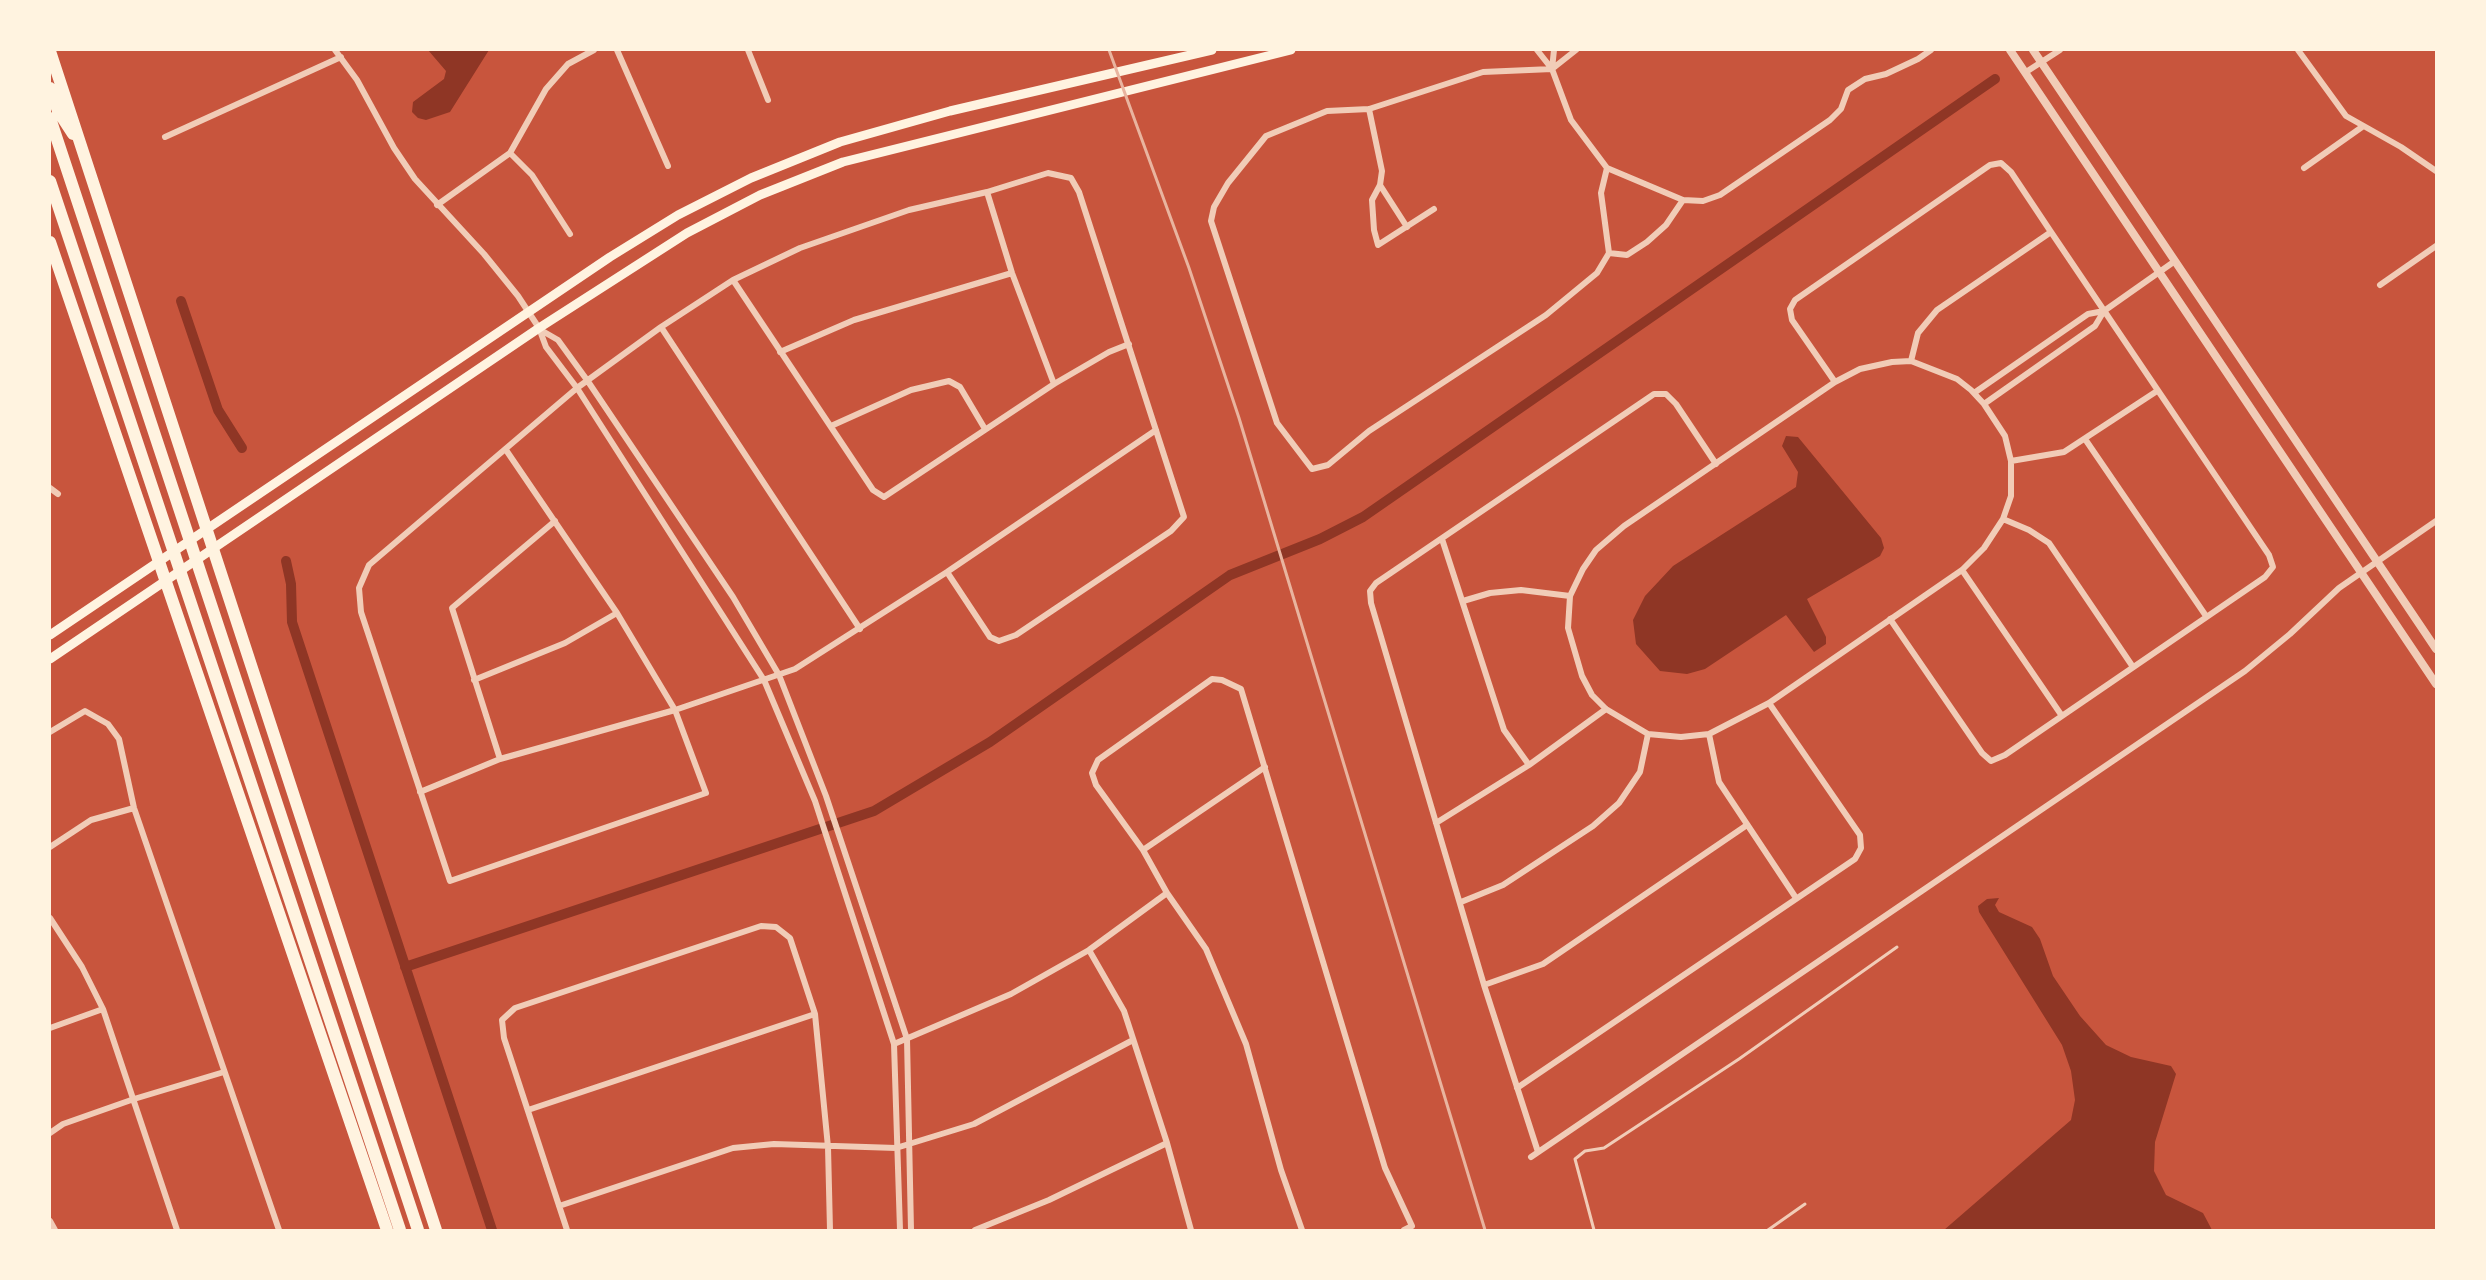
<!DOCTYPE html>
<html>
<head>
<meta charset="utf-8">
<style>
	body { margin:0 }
	#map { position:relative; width:2486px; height:1280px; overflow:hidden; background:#c8553d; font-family:Manrope,sans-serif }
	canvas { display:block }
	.frame { position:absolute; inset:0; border:51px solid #fff3e0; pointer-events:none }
</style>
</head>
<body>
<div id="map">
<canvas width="2486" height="1280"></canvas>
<div class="frame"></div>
</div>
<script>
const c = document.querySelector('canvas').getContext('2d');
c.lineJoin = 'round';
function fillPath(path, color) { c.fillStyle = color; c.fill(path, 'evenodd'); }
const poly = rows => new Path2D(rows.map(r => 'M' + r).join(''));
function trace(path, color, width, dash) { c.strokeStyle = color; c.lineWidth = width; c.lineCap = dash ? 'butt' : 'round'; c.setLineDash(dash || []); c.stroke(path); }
fillPath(poly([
	[428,50,489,50,450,112,426,120,418,118,412,112,413,102,444,79,446,71],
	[1786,436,1798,437,1881,538,1884,548,1880,556,1807,599,1826,637,1826,644,1814,652,1786,615,1705,669,1687,674,1660,671,1636,644,1633,620,1645,596,1673,566,1796,487,1798,472,1782,446],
	[1999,898,1995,905,1999,912,2032,927,2040,939,2053,976,2080,1016,2106,1045,2131,1057,2171,1066,2176,1074,2155,1142,2154,1171,2166,1195,2203,1213,2212,1230,1944,1230,2071,1120,2075,1100,2071,1071,2062,1045,1979,912,1978,906,1987,899]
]), '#8f3625');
trace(poly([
	[181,301,218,410,242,448],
	[286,561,291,584,292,622,492,1230],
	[405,967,874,811,990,742,1230,575,1320,539,1363,517,1995,79]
]), '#8f3625', 10);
trace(poly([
	[1594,1230,1575,1159,1585,1151,1604,1148,1739,1059,1897,947],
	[1768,1230,1805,1204]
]), '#f1ccb7', 3);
trace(poly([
	[335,50,357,80,394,148,415,179,484,254,518,296,539,328,546,347,577,388,764,680,815,801,894,1044,900,1230],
	[617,50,668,166],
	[748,50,768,100],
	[1537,50,1552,69],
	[1554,50,1552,69,1571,120,1607,168,1683,200,1703,201,1720,195,1830,120,1841,109,1848,90,1865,79,1886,74,1918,59,1931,50],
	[2298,50,2346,116,2401,147,2436,171],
	[1552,69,1483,72,1369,109,1327,111,1266,136,1228,183,1214,207,1211,221,1277,423,1312,469,1328,465,1369,431,1546,315,1597,273,1609,253,1601,193,1607,168],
	[1552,69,1576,50],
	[2026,72,2060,50],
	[1369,109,1382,171,1380,185,1372,200,1374,230,1378,245,1434,209],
	[165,137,341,57],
	[510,153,532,175,570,234],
	[2304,168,2362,127],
	[1380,185,1407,227],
	[987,192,1012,273,1054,384],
	[437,205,510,153,546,89,568,64,594,50],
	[1609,253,1627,255,1647,242,1666,225,1683,200],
	[733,280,873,490,884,497,1054,384,1109,352,1129,344],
	[2380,285,2436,246],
	[661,327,860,629],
	[539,329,558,340,587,380,733,597,779,675,826,796,907,1039,911,1230],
	[780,352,854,320,1012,273],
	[1911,361,1957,379,1971,390,1984,404,2005,436,2011,461,2011,496,2003,519,1984,548,1962,570,1769,703,1709,734,1681,737,1648,734,1606,709,1592,695,1582,676,1568,628,1570,596,1583,569,1596,550,1624,526,1835,382,1860,369,1892,362,1911,361],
	[1911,361,1918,333,1937,310,2051,232],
	[1835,382,1792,320,1790,309,1795,300,1990,165,2001,163,2011,172,2051,232,2269,555,2273,567,2265,577,2005,755,1991,761,1982,753,1890,619],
	[1974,393,2088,314,2104,311],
	[1984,404,2095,326,2104,311,2175,261],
	[831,426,911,390,949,381,960,387,985,429],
	[2085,439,2206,616],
	[506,450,617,613,675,710,706,793,450,881,361,612,359,588,369,565,577,388,661,327,733,280,800,248,909,210,987,192,1048,173,1071,178,1079,192,1184,517,1171,531,1016,635,999,641,990,637,947,572],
	[2011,461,2064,452,2157,391],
	[50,488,58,494],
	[2003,519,2029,530,2049,543,2133,667],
	[1442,539,1504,730,1529,765],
	[1962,570,2062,716],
	[1463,601,1490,593,1521,590,1570,596],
	[474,680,565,643,617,613],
	[50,732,85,711,108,724,119,739,134,808,279,1230],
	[1709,734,1719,782,1796,898],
	[500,759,452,608,555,521],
	[420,792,500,759,675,710,795,669,947,572,1156,430],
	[1436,823,1529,765,1606,709],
	[50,847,91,820,134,808],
	[1143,850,1265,767],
	[1461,902,1503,885,1593,826,1619,803,1640,772,1648,734],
	[50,918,82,967,103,1009,177,1230],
	[1089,950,1124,1011,1167,1143,1191,1230],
	[1484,985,1543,964,1747,825],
	[50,1028,103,1009],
	[894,1044,1011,994,1089,950,1167,893],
	[1517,1088,1855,859,1861,848,1860,835,1769,703],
	[528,1110,815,1014],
	[50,1133,63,1124,134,1099,224,1072],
	[1538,1152,1484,985,1371,603,1370,591,1376,583,1654,394,1666,394,1676,404,1716,464],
	[1531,1157,2245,671,2290,634,2339,588,2436,521],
	[559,1206,733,1148,774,1144,896,1148,974,1124,1133,1040],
	[50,1221,55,1230],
	[567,1230,504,1038,502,1020,515,1008,761,926,776,927,790,938,815,1014,828,1147,830,1230],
	[975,1230,1049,1200,1167,1143],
	[1302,1230,1281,1170,1246,1044,1206,949,1167,893,1143,850,1096,785,1092,773,1098,760,1212,679,1222,680,1241,689,1385,1168,1412,1226,1404,1230]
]), '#f1ccb7', 6);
trace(poly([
	[2010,50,2436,684],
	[2033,50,2436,649]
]), '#f1ccb7', 8);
trace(poly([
	[50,635,610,257,678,215,751,178,840,142,950,111,1212,50],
	[50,659,539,328,687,233,760,195,843,162,1291,50]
]), '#fff3e0', 9);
trace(poly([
	[50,51,436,1230],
	[50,88,58,111,73,134],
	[50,118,418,1230],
	[50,181,400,1230],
	[50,242,387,1230]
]), '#fff3e0', 12);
trace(poly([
	[1109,50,1189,268,1239,418,1485,1230]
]), '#e9b49f', 3);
</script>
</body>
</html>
